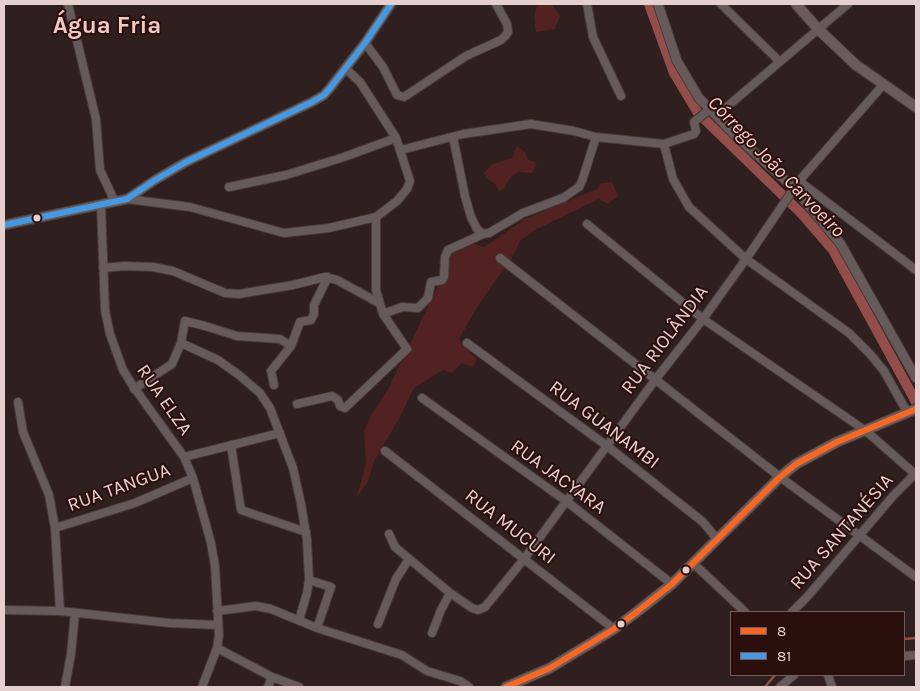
<!DOCTYPE html>
<html>
<head>
<meta charset="utf-8">
<style>
	body { margin:0 }
	#map { position:relative; width:920px; height:691px; overflow:hidden; background:#2f1f1e; font-family:Karla,sans-serif }
	canvas { display:block }
	.frame { position:absolute; inset:0; border:5px solid #e5d0cf; pointer-events:none }
	.legend { position:absolute; left:730px; top:611px; width:175px; height:65px; box-sizing:border-box; background:#2b0f0e; border:1px solid #755c5b; margin:0; padding:6px 9px; list-style:none; font-size:15px; color:#e5d0cf }
	.legend li { display:flex; align-items:center; gap:10px; height:25px }
	.legend b { width:25px; border:1px solid #755c5b }
</style>
</head>
<body>
<div id="map">
<canvas width="920" height="691"></canvas>
<div class="frame"></div>
<ul class="legend">
<li><b style="height:6px;background:#f36827"></b>8</li>
<li><b style="height:6px;background:#4699e1"></b>81</li>
</ul>
</div>
<script>
const c = document.querySelector('canvas').getContext('2d');
c.lineJoin = 'round';
function fillPath(path, color) { c.fillStyle = color; c.fill(path, 'evenodd'); }
const poly = rows => new Path2D(rows.map(r => 'M' + r).join(''));
function trace(path, color, width, dash) { c.strokeStyle = color; c.lineWidth = width; c.lineCap = dash ? 'butt' : 'round'; c.setLineDash(dash || []); c.stroke(path); }
function drawText(font, color, halo, rows, align = 'center') {
  c.font = font + ' Karla,sans-serif'; c.lineWidth = 4; c.setLineDash([]); c.textBaseline = 'middle'; c.strokeStyle = halo; c.fillStyle = color; for (const [text, x, y, turn = 0] of rows) {
    c.save(); c.translate(x, y); c.rotate((+turn || 0) * Math.PI / 180); c.textAlign = isNaN(turn) ? turn : align; if (halo) c.strokeText(text, 0, 0); c.fillText(text, 0, 0); c.restore();
  }
}
fillPath(poly([
	[537,4,552,4,560,16,555,29,536,32,534,18],
	[517,146,525,152,528,160,537,163,532,173,519,172,512,176,507,182,505,188,499,191,496,185,489,180,484,173,492,164,512,158],
	[612,182,618,196,608,204,599,199,535,230,520,241,511,260,495,281,476,309,459,339,464,347,477,359,473,367,462,363,452,373,443,370,414,388,399,419,374,461,368,482,357,497,366,462,364,431,370,417,388,389,437,288,449,261,453,245,470,242,484,247,525,219,597,189,601,183]
]), '#512221');
trace(poly([
	[904,639,916,638],
	[765,687,775,675]
]), '#934e4c', 2.5);
trace(poly([
	[649,4,674,73,698,113,801,213,833,250,916,402]
]), '#934e4c', 10);
const minor = poly([
	[68,4,96,119,100,170,115,202],
	[587,4,593,37,621,96],
	[721,4,779,61],
	[365,43,383,67,397,95,404,97,466,56,501,40,506,35,508,32,507,24,496,4],
	[716,116,848,4],
	[453,137,465,196,471,217,477,229,483,234],
	[664,144,673,179,689,207,746,259,849,333,870,354,884,371,907,412],
	[401,150,463,134,531,124,574,131,596,137,664,144,694,134,696,131,694,122,710,109],
	[799,181,916,270],
	[229,187,286,175,344,157,396,138],
	[127,199,190,207,284,233,329,228,376,217,397,201,407,189,410,181,396,138,360,82,345,68],
	[101,205,105,310,110,334,123,370,133,386,184,457,193,478,211,543,215,566,219,635,217,648,202,687],
	[587,224,703,319,866,431,915,474],
	[500,258,780,477,916,577],
	[103,268,124,266,153,267,173,271,225,293,239,294,293,285,325,277,337,280,379,303],
	[383,314,402,307,418,308,428,298,431,282,442,280,444,277,445,257,448,250,483,234,489,233,523,213,563,198,579,187,582,181,596,137],
	[181,343,218,360,239,375,260,393,270,408,293,468,301,504,307,540,309,580,307,593,299,620],
	[467,343,607,446,703,522,717,539],
	[274,385,271,371,291,346,300,322,311,320,314,314,314,305,328,277],
	[134,389,172,364,181,343,185,321,205,326,237,336,280,339,291,346],
	[422,398,566,501,672,584],
	[18,402,23,432,49,495,55,528,60,611],
	[297,404,332,396,338,400,340,406,345,408,407,349,383,314,376,290,376,217],
	[231,445,241,510,306,532],
	[385,451,614,629],
	[184,457,280,433],
	[55,528,135,503,193,478],
	[389,534,395,547,450,593,472,608,478,610,485,607,524,559,655,380,703,319,746,259,799,181,883,85],
	[693,563,745,612],
	[309,580,331,587,317,628],
	[4,610,60,611,169,623,218,625],
	[217,611,256,606,271,609,317,628,402,655,427,671,460,681,469,687],
	[792,612,807,597,893,496,916,473],
	[378,624,396,579,409,559],
	[432,633,441,610,450,593],
	[217,648,272,677,299,687],
	[904,656,916,655],
	[828,675,832,687],
	[65,687,71,654,75,613],
	[268,687,272,677],
	[780,687,794,675]
]);
const tertiary = poly([
	[658,4,677,61,699,98,737,137,794,188,840,243,916,378],
	[4,225,127,199,155,180,186,162,312,102,324,95,330,88,365,43,391,4]
]);
const secondary = poly([
	[796,4,819,30,856,65,916,107],
	[506,687,550,668,614,629,638,611,672,584,780,477,796,464,837,442,916,409]
]);
trace(minor, '#473a38', 10);
trace(tertiary, '#473a38', 11);
trace(secondary, '#473a38', 12);
trace(minor, '#665a5a', 8);
trace(tertiary, '#665a5a', 9);
trace(secondary, '#6b5b5a', 10);
trace(poly([
	[506,687,550,668,614,629,638,611,672,584,780,477,796,464,837,442,916,409]
]), '#f36827', 6);
trace(poly([
	[4,225,127,199,155,180,186,162,312,102,324,95,330,88,365,43,391,4]
]), '#4699e1', 6);
for (const [x, y, r, color] of [
	[37,218,4.5,"#e5d0cf"],
	[686,570,4.5,"#e5d0cf"],
	[621,624,4.5,"#e5d0cf"]
]) { const dot = new Path2D(); dot.arc(x, y, r, 0, 2 * Math.PI); c.fillStyle = color; c.fill(dot); trace(dot, '#2b0f0e', 2); }
drawText('19px', '#e5d0cf', '#2b0f0e', [
	["RUA RIOLÂNDIA",665,340,-53],
	["RUA ELZA",164,400,55],
	["RUA GUANAMBI",604,425,37],
	["RUA JACYARA",558,477,36],
	["RUA TANGUA",119,488,-20],
	["RUA MUCURI",510,527,38],
	["RUA SANTANÉSIA",842,532,-49]
]);
drawText('italic 20px', '#f6c9c6', '#2b0f0e', [
	["Córrego João Carvoeiro",776,167,46]
]);
drawText('bold 24px', '#f0c8c4', '#2b0f0e', [
	["Água Fria",107,26]
]);
</script>
</body>
</html>
